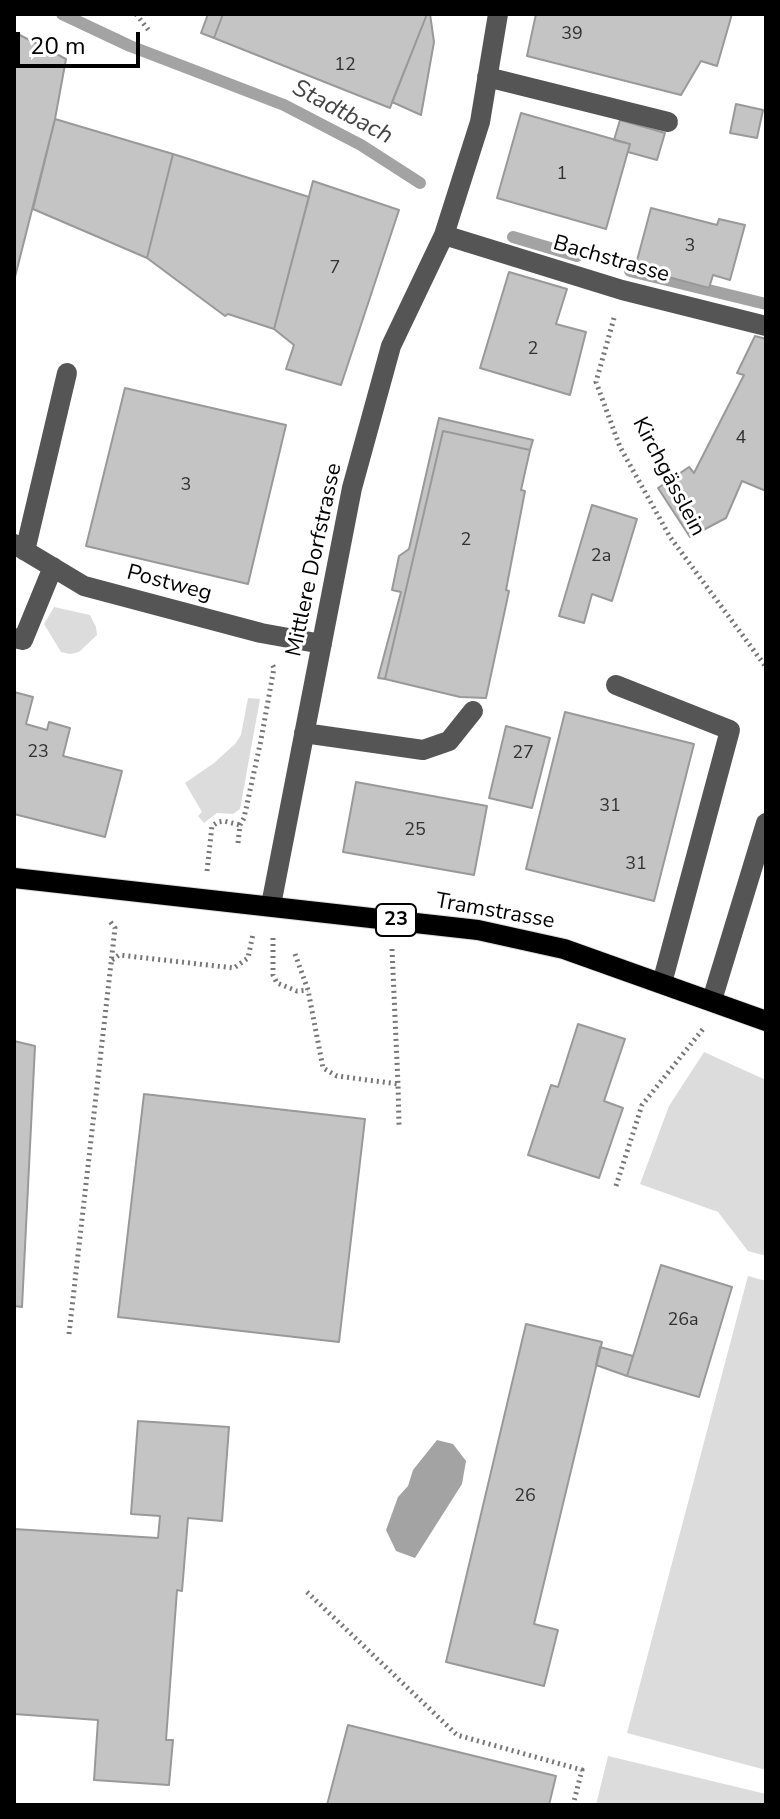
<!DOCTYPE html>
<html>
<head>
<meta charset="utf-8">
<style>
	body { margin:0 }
	#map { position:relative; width:780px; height:1819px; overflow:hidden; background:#fff; font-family:"Nunito Sans",sans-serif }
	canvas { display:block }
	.frame { position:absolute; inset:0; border:16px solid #000; pointer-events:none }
	.scale { position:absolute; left:16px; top:32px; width:124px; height:36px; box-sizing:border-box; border:4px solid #000; border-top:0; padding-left:10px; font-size:24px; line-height:28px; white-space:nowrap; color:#000; -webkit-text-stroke:6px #fff; paint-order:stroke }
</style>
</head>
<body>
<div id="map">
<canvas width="780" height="1819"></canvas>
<div class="frame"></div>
<div class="scale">20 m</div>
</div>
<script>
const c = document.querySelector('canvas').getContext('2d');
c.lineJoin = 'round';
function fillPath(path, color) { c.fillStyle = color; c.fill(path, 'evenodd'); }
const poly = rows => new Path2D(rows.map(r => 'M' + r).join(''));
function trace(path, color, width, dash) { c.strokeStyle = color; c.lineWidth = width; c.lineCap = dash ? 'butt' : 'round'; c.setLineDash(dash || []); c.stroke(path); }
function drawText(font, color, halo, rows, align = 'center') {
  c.font = font + ' "Nunito Sans",sans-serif'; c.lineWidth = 6; c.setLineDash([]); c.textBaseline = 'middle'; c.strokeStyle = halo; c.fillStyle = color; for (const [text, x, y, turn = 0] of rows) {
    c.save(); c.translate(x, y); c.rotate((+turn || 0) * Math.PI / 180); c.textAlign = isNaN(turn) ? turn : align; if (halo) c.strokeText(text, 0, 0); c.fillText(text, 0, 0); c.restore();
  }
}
fillPath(poly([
	[54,607,90,615,96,627,97,635,79,652,70,654,61,652,44,624],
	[248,698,260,699,240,809,233,814,217,813,204,823,198,816,202,812,185,783,214,763,235,744,241,735],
	[704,1052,766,1080,766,1256,748,1251,718,1212,640,1184,669,1106],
	[748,1276,766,1281,766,1770,627,1733],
	[608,1756,766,1794,766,1805,596,1805]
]), '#dcdcdc');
fillPath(poly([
	[437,1440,453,1444,466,1461,462,1484,415,1558,396,1551,386,1530,398,1497,408,1486,413,1470]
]), '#a3a3a3');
trace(poly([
	[62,14,130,46,284,105,361,145,420,183],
	[513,237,577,256],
	[630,271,766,304]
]), '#a3a3a3', 12);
const building = poly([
	[208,14,223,14,214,38,201,33,208,14],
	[223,14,427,14,390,108,214,38,223,14],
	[427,14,430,14,434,42,421,115,392,102,427,14],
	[536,14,732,14,717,66,701,61,681,95,527,56,536,14],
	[14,32,66,59,55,119,14,281,14,32],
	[736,104,763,110,757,138,730,133,736,104],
	[521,113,630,144,606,229,497,198,521,113],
	[55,119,173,154,147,258,33,209,55,119],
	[620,120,665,133,657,160,628,152,630,144,614,140,620,120],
	[173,154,309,197,274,329,228,314,225,316,147,258,173,154],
	[313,181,399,210,341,385,286,369,294,345,274,329,313,181],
	[651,208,717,225,719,219,745,225,730,280,713,275,709,288,635,268,651,208],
	[509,272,567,289,556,324,586,332,570,395,480,368,509,272],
	[755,336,766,339,766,491,742,481,726,518,690,537,658,488,689,467,694,473,744,375,737,373,755,336],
	[125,388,286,425,248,584,86,546,125,388],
	[439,418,533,440,530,450,443,431,385,679,378,678,401,592,392,590,399,556,409,549,439,418],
	[443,431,530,450,521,490,525,491,506,590,509,591,486,698,460,697,385,679,443,431],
	[592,505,637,519,612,601,592,594,584,623,559,616,592,505],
	[14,692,33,697,26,724,47,730,49,722,70,728,63,756,122,771,105,837,14,814,14,692],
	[565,712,694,744,654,901,526,869,565,712],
	[506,726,550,738,532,808,489,798,506,726],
	[356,782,487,806,474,875,343,852,356,782],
	[578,1024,625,1039,604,1101,623,1108,599,1178,528,1155,551,1085,558,1087,578,1024],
	[14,1041,35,1046,22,1307,14,1306,14,1041],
	[144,1094,365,1119,339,1342,118,1317,144,1094],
	[661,1265,732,1287,699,1397,627,1376,661,1265],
	[526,1324,602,1342,534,1624,558,1630,544,1686,446,1662,526,1324],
	[600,1347,633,1356,627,1376,596,1365,600,1347],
	[138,1421,229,1427,222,1521,188,1518,182,1591,177,1590,166,1740,173,1740,169,1785,94,1780,98,1720,14,1714,14,1529,158,1538,160,1516,131,1514,138,1421],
	[348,1725,556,1776,549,1805,327,1805,348,1725]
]);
fillPath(building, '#c4c4c4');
trace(building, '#999', 2);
const major = poly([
	[14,878,478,930,564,949,766,1021]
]);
trace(major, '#dbdbdb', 22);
trace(poly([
	[136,14,150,32],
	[614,318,596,382,620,447,670,537,766,667],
	[238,843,240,825,244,818,261,740,274,668,272,664],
	[207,871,212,826,218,822,224,821,240,825],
	[273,938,273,975,277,983,297,991,308,990],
	[392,949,398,1084],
	[295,954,308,990,323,1068,337,1076,398,1084,399,1125],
	[112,960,119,955,234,968,248,958,253,934],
	[616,1186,642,1105,703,1029],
	[69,1334,115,928,109,920],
	[307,1592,457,1735,582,1770,573,1805]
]), '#777', 5, [2, 4]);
trace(poly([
	[487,77,668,122],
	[444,235,622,290,766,326],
	[14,544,84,586,261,633,322,644],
	[25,551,67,373],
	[14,638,23,640,53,567],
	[616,685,730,730,662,983],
	[304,733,423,750,449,741,473,711],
	[271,905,352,488,391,346,444,235,480,122,498,14],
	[712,1000,766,823]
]), '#555', 20);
trace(major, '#000', 20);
drawText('18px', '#313131', null, [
	["39",572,35],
	["12",345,66],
	["1",562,175],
	["3",690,247],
	["7",335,269],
	["2",533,350],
	["4",741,439],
	["3",186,486],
	["2",466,541],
	["2a",601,557],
	["23",38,753],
	["27",523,754],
	["31",610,807],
	["25",415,831],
	["31",636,865],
	["26a",683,1321],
	["26",525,1497]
]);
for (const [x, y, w] of [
	[396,920,40]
]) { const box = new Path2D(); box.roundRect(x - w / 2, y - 16, w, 32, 6); c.fillStyle = '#fff'; c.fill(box); trace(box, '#000', 2); }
drawText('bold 20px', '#000', null, [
	["23",396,920]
]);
drawText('22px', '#000', '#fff', [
	["Bachstrasse",611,260,16],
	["Kirchgässlein",668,477,62],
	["Mittlere Dorfstrasse",315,560,-78],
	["Postweg",169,584,15],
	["Tramstrasse",495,912,10]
]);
drawText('italic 24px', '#444', '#fff', [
	["Stadtbach",342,113,28]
]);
</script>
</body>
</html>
